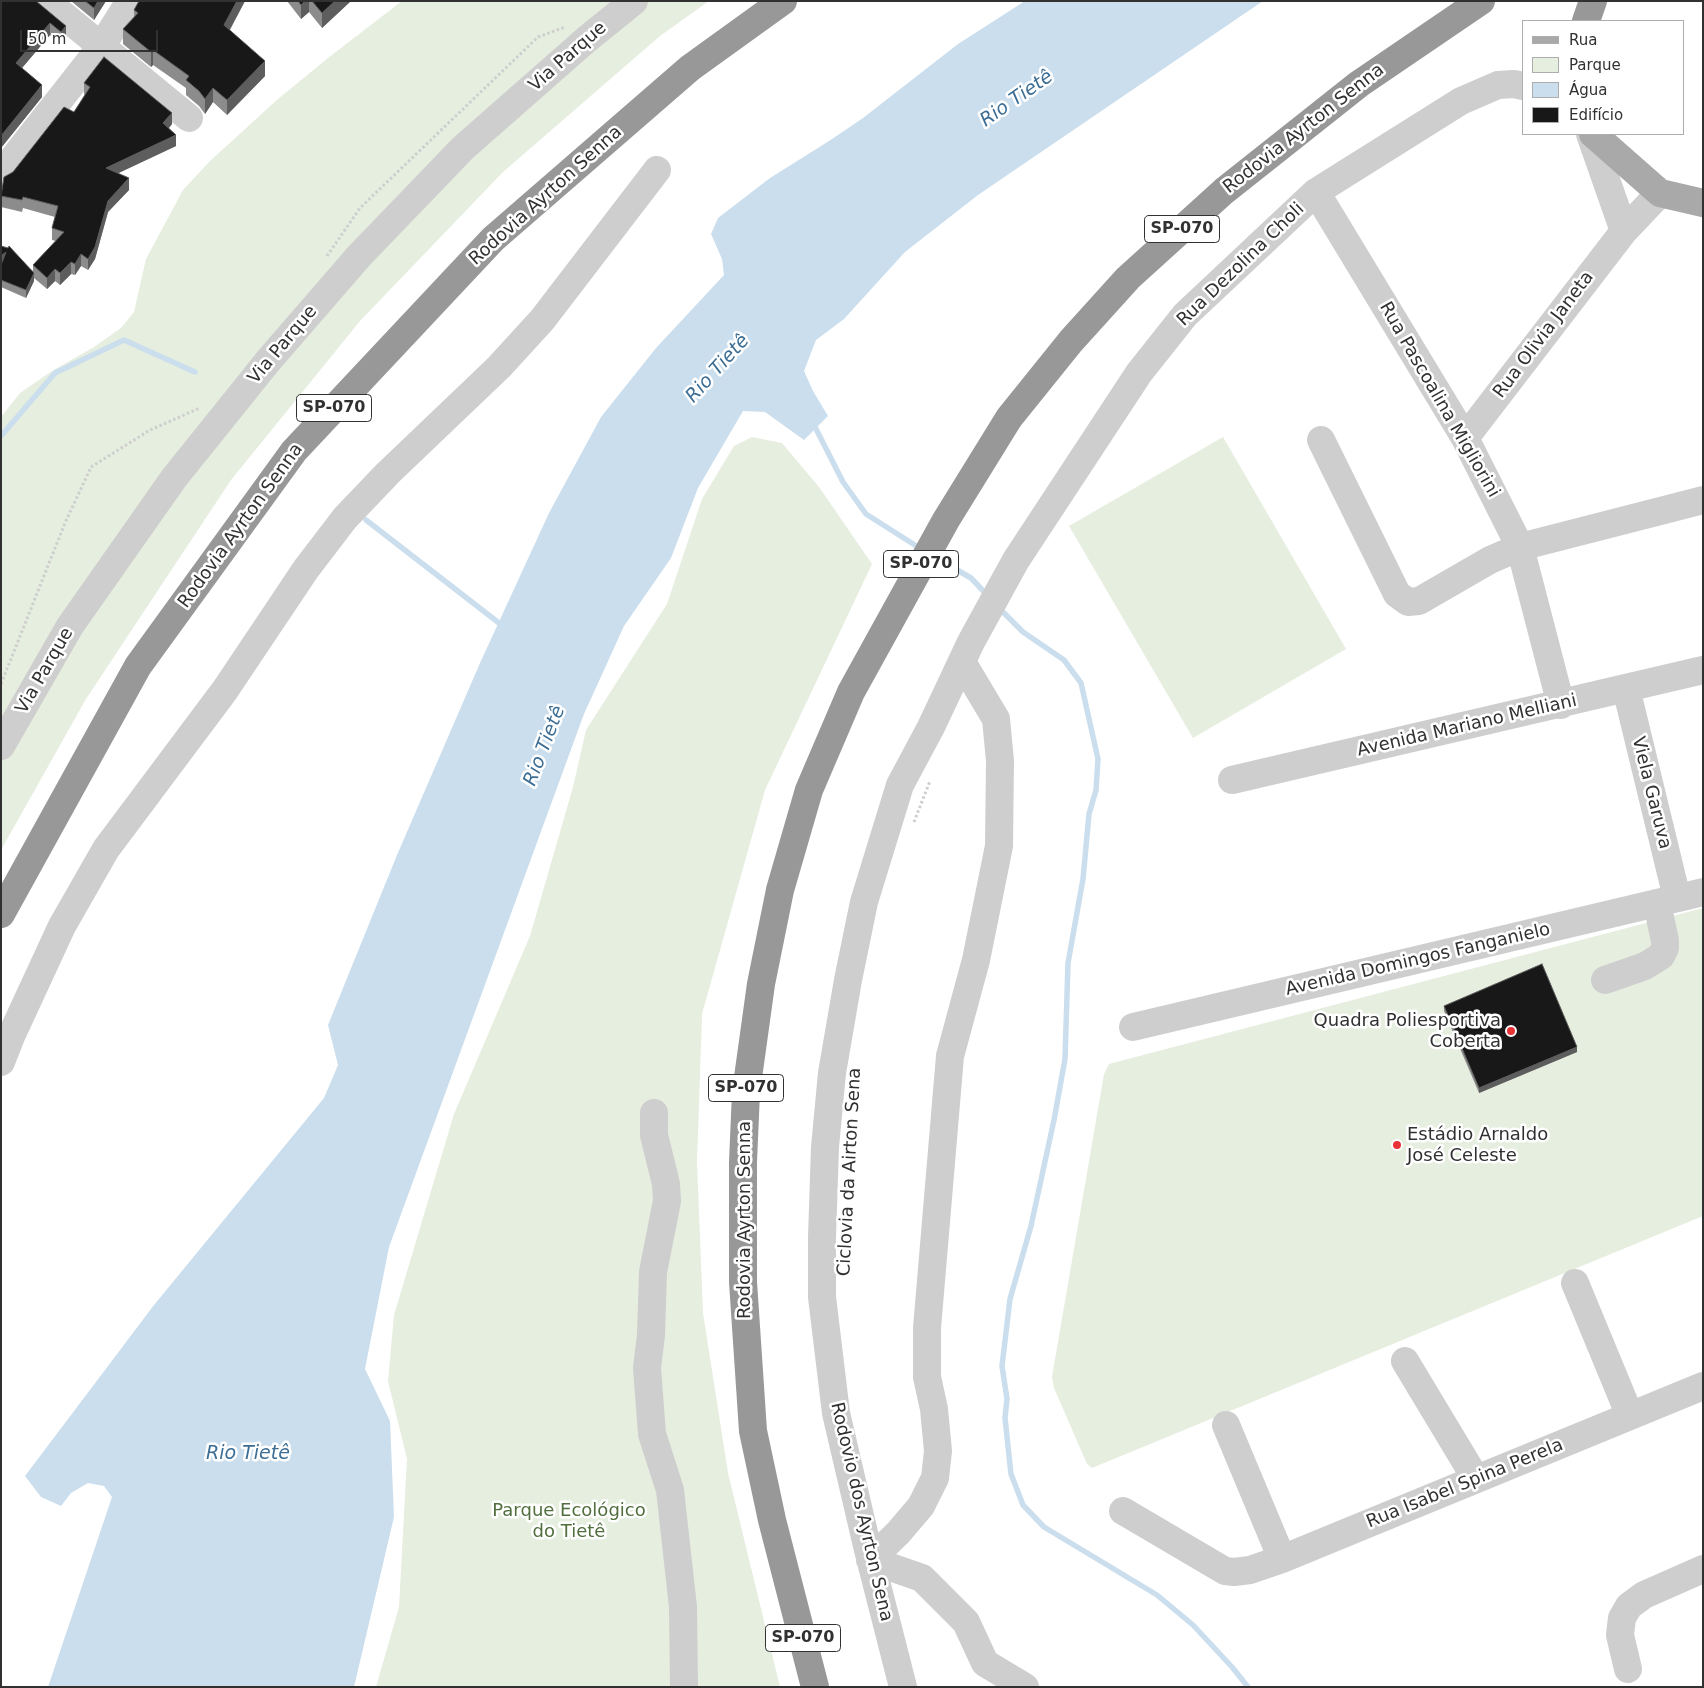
<!DOCTYPE html>
<html>
<head>
<meta charset="utf-8">
<style>
	body { margin:0 }
	#map { position:relative; width:1704px; height:1688px; overflow:hidden; background:#fff; font-family:"DejaVu Sans",sans-serif }
	canvas { display:block }
	.frame { position:absolute; inset:0; border:2px solid #313131; pointer-events:none }
	.legend { position:absolute; left:1522px; top:20px; width:162px; height:115px; box-sizing:border-box; background:#fff; border:1px solid #adadad; margin:0; padding:6px 9px; list-style:none; font-size:15px; color:#313131 }
	.legend li { display:flex; align-items:center; gap:10px; height:25px }
	.legend b { width:25px; border:1px solid #adadad }
	.scale { position:absolute; left:20px; top:30px; width:138px; height:22px; box-sizing:border-box; border:2px solid #313131; border-top:0; padding-left:6px; font-size:15px; line-height:18px; white-space:nowrap; color:#313131; -webkit-text-stroke:4px #fff; paint-order:stroke }
</style>
</head>
<body>
<div id="map">
<canvas width="1704" height="1688"></canvas>
<div class="frame"></div>
<ul class="legend">
<li><b style="height:6px;background:#a9a9a9"></b>Rua</li>
<li><b style="height:14px;background:#e6eedf"></b>Parque</li>
<li><b style="height:14px;background:#cbdeed"></b>Água</li>
<li><b style="height:14px;background:#181818"></b>Edifício</li>
</ul>
<div class="scale">50 m</div>
</div>
<script>
const c = document.querySelector('canvas').getContext('2d');
c.lineJoin = 'round';
function fillPath(path, color) { c.fillStyle = color; c.fill(path, 'evenodd'); }
const poly = rows => new Path2D(rows.map(r => 'M' + r).join(''));
function trace(path, color, width, dash) { c.strokeStyle = color; c.lineWidth = width; c.lineCap = dash ? 'butt' : 'round'; c.setLineDash(dash || []); c.stroke(path); }
function drawText(font, color, halo, rows, align = 'center') {
  c.font = font + ' "DejaVu Sans",sans-serif'; c.lineWidth = 5; c.setLineDash([]); c.textBaseline = 'middle'; c.strokeStyle = halo; c.fillStyle = color; for (const [text, x, y, turn = 0] of rows) {
    c.save(); c.translate(x, y); c.rotate((+turn || 0) * Math.PI / 180); c.textAlign = isNaN(turn) ? turn : align; if (halo) c.strokeText(text, 0, 0); c.fillText(text, 0, 0); c.restore();
  }
}
fillPath(poly([
	[402,1,709,1,660,36,503,172,360,321,231,480,86,699,1,850,1,417,20,393,52,371,94,347,121,328,134,312,146,259,183,190,210,161,278,99,328,58],
	[752,437,782,443,819,487,872,564,765,790,702,1014,697,1162,703,1313,728,1473,780,1687,376,1687,399,1607,407,1459,388,1381,394,1315,454,1114,530,936,573,787,586,730,667,604,702,499,734,446],
	[1223,437,1346,649,1193,738,1069,526],
	[1703,908,1703,1216,1092,1468,1087,1464,1054,1388,1052,1377,1104,1074,1109,1064]
]), '#e6eedf');
fillPath(poly([
	[1025,1,1263,1,978,195,905,252,844,319,816,340,804,371,813,391,828,416,804,440,765,412,743,411,698,488,671,558,624,626,584,714,389,1247,365,1369,390,1421,394,1517,354,1687,48,1687,112,1497,104,1486,88,1483,71,1493,61,1506,41,1497,25,1476,154,1305,324,1098,338,1065,328,1025,397,855,480,663,549,513,601,417,656,348,724,275,722,259,711,234,718,218,770,178,829,141,863,118,958,44]
]), '#cbdeed');
trace(poly([
	[813,423,843,482,866,514,921,549],
	[1,436,55,373,124,340,195,372],
	[366,520,499,623,505,626],
	[933,556,971,578,988,596],
	[999,608,1023,632,1064,660,1081,683,1098,759,1096,790,1089,814,1083,879,1068,963,1065,1059,1054,1120,1031,1226,1010,1299,1002,1366,1007,1399,1005,1418,1011,1474,1023,1505,1044,1527,1157,1595,1193,1625,1232,1667,1248,1687]
]), '#cbdeed', 5.5);
trace(poly([
	[327,256,360,208,538,37,565,27],
	[1,684,65,523,91,467,150,430,200,408],
	[914,822,930,781]
]), '#cecece', 3, [2.5, 2.5]);
trace(poly([
	[46,1,189,118],
	[1590,134,1624,231],
	[1,174,101,47,130,1],
	[1316,192,1465,438,1520,547,1561,705],
	[1465,438,1624,231,1660,193],
	[1321,440,1397,594,1408,602,1419,601,1490,560,1520,547,1703,500],
	[962,662,996,719,1000,761,999,846,976,960,950,1056,927,1328,927,1377,934,1409,938,1451,935,1478,921,1506,898,1533,870,1560,922,1578,966,1622,985,1663,1025,1687],
	[1626,688,1677,898],
	[1,746,70,626,174,478,268,361,359,256,463,148,587,39,634,1],
	[1232,780,1703,670],
	[1605,980,1645,966,1661,956,1665,948,1665,941,1657,903],
	[1133,1027,1703,892],
	[1,1062,12,1034,62,926,106,849,225,690,306,569,345,518,388,473,499,367,542,320,657,170],
	[654,1113,654,1135,666,1184,667,1201,653,1272,651,1335,647,1368,652,1434,670,1490,683,1607,684,1687],
	[1575,1283,1630,1416],
	[1405,1361,1476,1479],
	[1226,1425,1282,1559],
	[1123,1511,1225,1571,1234,1572,1250,1570,1282,1559,1703,1386],
	[1628,1669,1620,1635,1622,1618,1629,1606,1644,1595,1703,1569],
	[903,1687,868,1550,836,1413,822,1297,822,1237,825,1147,832,1073,848,980,864,902,900,785,931,727,971,642,1016,560,1139,373,1185,315,1316,192,1461,101,1498,85,1514,84,1523,86]
]), '#cecece', 28);
trace(poly([
	[1593,134,1660,193,1703,203]
]), '#a9a9a9', 28);
trace(poly([
	[1586,21,1593,1],
	[1,914,138,666,294,451,493,239,690,68,783,1],
	[815,1687,772,1520,753,1431,743,1282,743,1162,746,1092,761,984,780,890,809,790,851,692,946,520,1009,418,1071,341,1128,278,1224,191,1359,84,1481,1]
]), '#989898', 28);
fillPath(poly([
	[1,1,36,1,66,37,61,44,50,35,22,68,42,97,1,148],
	[71,1,106,1,94,20],
	[245,1,230,30,265,76,227,115,213,102,205,114,199,106,186,95,186,88,153,65,151,67,123,44,123,29,134,18,134,10],
	[287,1,351,1,322,28,309,12,301,19],
	[84,83,172,124,169,128,176,146,118,173,129,190,108,212,95,259,88,270,81,266,75,275,71,274,60,285,55,281,47,289,34,278,34,281,26,298,1,287,1,265,2,263,1,264,1,246,33,271,33,265,56,241,52,240,52,228,55,217,23,208,22,212,1,207,1,196,13,172,74,112,85,95,84,94],
	[1444,1006,1577,1052,1479,1093,1444,1011]
]), '#8c8c8c');
fillPath(poly([
	[98,1,106,1,94,20,94,8],
	[237,1,245,1,224,40,224,25],
	[305,1,309,1,309,12,301,19,301,5],
	[335,1,351,1,322,28,322,13],
	[50,23,50,35,16,75,16,63],
	[66,26,66,37,61,44,61,32],
	[153,50,153,65,151,67,151,52],
	[265,61,265,76,227,115,227,100],
	[42,85,42,97,1,148,1,136],
	[213,88,213,102,205,114,205,99],
	[172,113,172,124,163,135,163,123],
	[176,135,176,146,106,179,106,168],
	[129,178,129,190,108,212,95,259,88,270,88,259,108,201],
	[6,252,6,260,1,264,1,256],
	[81,254,81,266,75,275,75,264],
	[71,262,71,274,60,285,60,273],
	[55,269,55,281,47,289,47,278],
	[34,273,34,281,26,298,26,290],
	[1577,1047,1577,1052,1479,1093,1479,1088]
]), '#5d5d5d');
const building = poly([
	[1,1,36,1,66,26,61,32,50,23,16,63,42,85,1,136,1,1],
	[85,1,98,1,94,8,85,1],
	[139,1,237,1,224,25,265,61,227,100,213,88,205,99,199,91,186,80,189,76,153,50,151,52,123,29,138,13,134,10,139,1],
	[298,1,305,1,301,5,298,1],
	[312,1,335,1,322,13,312,1],
	[104,57,172,113,163,123,176,135,106,168,129,178,108,201,95,247,88,259,81,254,75,264,71,262,60,273,55,269,47,278,33,265,64,232,52,228,58,206,23,197,22,200,1,196,4,177,13,172,64,107,74,112,90,87,84,83,104,57],
	[1,246,8,248,9,246,34,273,26,290,1,280,1,265,6,252,1,256,1,246],
	[1542,964,1577,1047,1479,1088,1444,1006,1542,964]
]);
fillPath(building, '#181818');
trace(building, '#5d5d5d', 1);
for (const [x, y, r, color] of [
	[1511,1031,5,"#e83236"],
	[1397,1145,5,"#e83236"]
]) { const dot = new Path2D(); dot.arc(x, y, r, 0, 2 * Math.PI); c.fillStyle = color; c.fill(dot); trace(dot, '#fff', 2); }
for (const [x, y, w] of [
	[1182,229,75],
	[334,408,75],
	[921,564,75],
	[746,1088,75],
	[803,1638,75]
]) { const box = new Path2D(); box.roundRect(x - w / 2, y - 13.5, w, 27, 4); c.fillStyle = '#fff'; c.fill(box); trace(box, '#313131', 1); }
drawText('bold 16px', '#313131', null, [
	["SP-070",1182,229],
	["SP-070",334,408],
	["SP-070",921,564],
	["SP-070",746,1088],
	["SP-070",803,1638]
]);
drawText('18px', '#313131', '#fff', [
	["Via Parque",568,57,-41],
	["Rodovia Ayrton Senna",1304,129,-38],
	["Rodovia Ayrton Senna",546,196,-42],
	["Rua Dezolina Choli",1241,265,-44],
	["Rua Olivia Janeta",1544,335,-53],
	["Via Parque",283,345,-50],
	["Rua Pascoalina Migliorini",1439,400,60],
	["Rodovia Ayrton Senna",241,526,-54],
	["Via Parque",45,671,-60],
	["Avenida Mariano Melliani",1467,726,-13],
	["Viela Garuva",1651,793,76],
	["Avenida Domingos Fanganielo",1418,960,-13],
	["Ciclovia da Airton Sena",850,1172,-87],
	["Rodovia Ayrton Senna",745,1220,-90],
	["Rua Isabel Spina Perela",1465,1484,-22],
	["Rodovio dos Ayrton Sena",861,1512,77]
]);
drawText('18px', '#313131', '#fff', [
	["Quadra Poliesportiva",1501,1021],
	["Coberta",1501,1042],
	["Estádio Arnaldo",1407,1135,"left"],
	["José Celeste",1407,1156,"left"]
], 'right');
drawText('18px', '#516e3d', '#fff', [
	["Parque Ecológico",569,1511],
	["do Tietê",569,1532]
]);
drawText('italic 19px', '#3c6e95', '#fff', [
	["Rio Tietê",1017,99,-35],
	["Rio Tietê",718,369,-48],
	["Rio Tietê",545,746,-69],
	["Rio Tietê",248,1454]
]);
</script>
</body>
</html>
